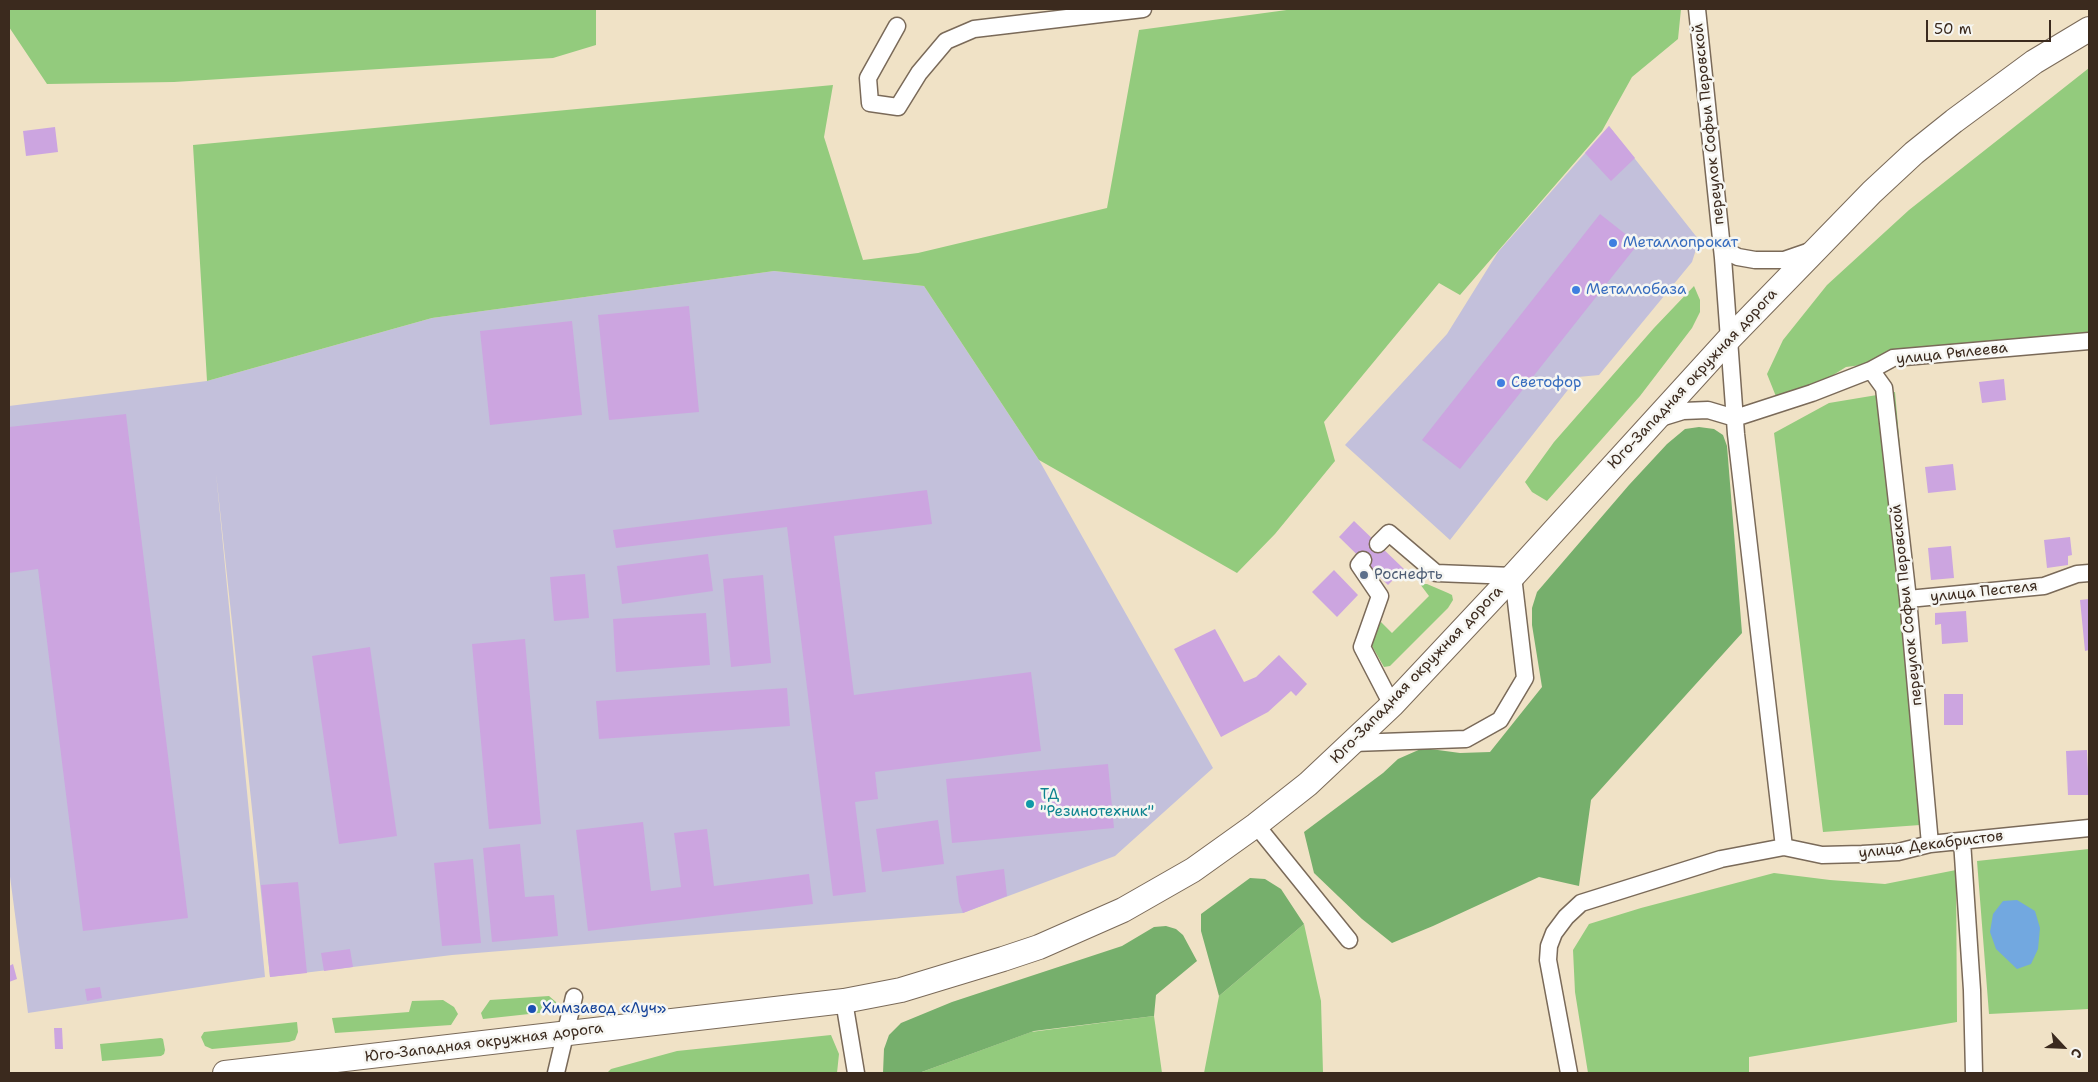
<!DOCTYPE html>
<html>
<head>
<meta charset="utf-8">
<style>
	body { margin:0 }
	#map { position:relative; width:2098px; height:1082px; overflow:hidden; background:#f0e2c6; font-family:"Shantell Sans",sans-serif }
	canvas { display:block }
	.frame { position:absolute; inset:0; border:10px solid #3b2a1e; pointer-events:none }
	.north { position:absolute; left:2038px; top:1022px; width:50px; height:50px; -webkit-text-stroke:4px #f6f6f2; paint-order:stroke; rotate:115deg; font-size:14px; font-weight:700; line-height:20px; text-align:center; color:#3b2a1e }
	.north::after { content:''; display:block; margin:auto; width:18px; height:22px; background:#3b2a1e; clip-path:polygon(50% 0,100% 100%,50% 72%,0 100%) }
	.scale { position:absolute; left:1926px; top:20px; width:125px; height:22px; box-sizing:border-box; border:2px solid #3b2a1e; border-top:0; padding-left:6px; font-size:15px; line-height:18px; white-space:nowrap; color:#3b2a1e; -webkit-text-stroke:4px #f6f6f2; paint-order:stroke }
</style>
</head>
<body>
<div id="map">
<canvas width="2098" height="1082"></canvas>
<div class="frame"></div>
<div class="north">С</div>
<div class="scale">50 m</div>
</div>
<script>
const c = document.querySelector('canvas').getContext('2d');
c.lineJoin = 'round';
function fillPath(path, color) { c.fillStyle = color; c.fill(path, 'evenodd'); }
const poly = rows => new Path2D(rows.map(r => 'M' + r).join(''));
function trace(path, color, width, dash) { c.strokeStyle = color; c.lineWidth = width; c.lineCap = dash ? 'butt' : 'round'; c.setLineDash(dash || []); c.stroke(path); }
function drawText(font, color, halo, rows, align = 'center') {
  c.font = font + ' "Shantell Sans",sans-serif'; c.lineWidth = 5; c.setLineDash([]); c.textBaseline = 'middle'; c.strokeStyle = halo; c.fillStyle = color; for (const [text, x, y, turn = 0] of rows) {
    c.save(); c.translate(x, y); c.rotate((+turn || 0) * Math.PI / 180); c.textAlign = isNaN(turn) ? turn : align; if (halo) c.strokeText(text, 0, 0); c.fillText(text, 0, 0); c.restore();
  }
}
fillPath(poly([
	[1609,126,1699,240,1692,262,1599,375,1578,377,1450,540,1345,445,1447,334,1498,252],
	[774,271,924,286,1039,460,1213,768,1115,856,963,913,452,955,270,977,216,473,265,977,28,1013,9,869,9,406,207,381,432,318]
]), '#c3c0db');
fillPath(poly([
	[9,9,596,9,596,45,553,58,174,82,47,84,9,27],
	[1294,9,1681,9,1678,39,1632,77,1602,131,1460,295,1439,283,1324,422,1335,461,1275,534,1237,573,1039,460,924,286,774,271,432,318,207,381,193,145,833,85,824,137,863,260,918,253,1107,208,1139,30],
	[2089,68,2089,336,1846,367,1806,392,1777,399,1767,374,1783,340,1827,285,1909,210],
	[1694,286,1700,300,1700,312,1692,328,1640,396,1547,501,1532,492,1525,482,1554,442,1654,328],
	[1895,392,1934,824,1823,832,1774,433,1829,403],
	[1420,584,1427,584,1448,593,1452,595,1453,600,1448,608,1390,666,1384,667,1372,646,1373,633,1381,622,1392,633,1429,596],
	[2089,849,2089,1009,1989,1014,1977,861],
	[1956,870,1957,1022,1749,1057,1749,1073,1588,1073,1575,992,1573,950,1589,924,1641,908,1774,873,1830,880,1885,884],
	[1304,924,1321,1001,1323,1073,1204,1073,1219,996],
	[549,996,556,1002,557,1011,483,1019,481,1013,490,1000],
	[443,1000,454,1007,458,1014,451,1025,335,1033,332,1018,409,1012,412,1001],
	[1154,1016,1162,1073,919,1073,1031,1032],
	[297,1022,298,1032,295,1040,289,1042,212,1049,205,1046,201,1037,204,1032],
	[831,1035,839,1054,837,1073,607,1073,611,1069,677,1051],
	[161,1038,163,1039,165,1050,164,1054,161,1056,102,1061,100,1044]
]), '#93cb7d');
fillPath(poly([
	[1699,427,1714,429,1723,435,1727,446,1742,633,1591,800,1579,886,1539,877,1433,926,1392,943,1362,919,1314,873,1304,832,1383,773,1398,759,1423,748,1460,753,1490,752,1542,687,1532,625,1532,608,1537,592,1629,485,1667,444,1685,429],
	[1250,878,1265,879,1281,889,1304,924,1219,996,1201,931,1201,914],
	[1166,926,1176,929,1183,935,1197,961,1156,995,1154,1016,1034,1031,919,1073,883,1073,884,1049,889,1035,901,1023,952,1002,1122,946,1154,927]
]), '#76af6c');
fillPath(poly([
	[2017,900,2035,911,2040,928,2038,949,2031,964,2017,969,1996,949,1990,932,1993,914,2003,901]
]), '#72a8e0');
fillPath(poly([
	[1609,126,1635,158,1611,181,1585,153],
	[55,127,58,152,26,156,23,131],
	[1600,214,1638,244,1460,469,1422,440],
	[689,306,699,412,609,420,598,315],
	[572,321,582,415,490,425,480,331],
	[2004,379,2006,400,1982,403,1979,382],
	[126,414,188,918,83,931,38,569,9,573,9,427],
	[1953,464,1956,490,1928,493,1925,467],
	[927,490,932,524,834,536,854,695,1031,672,1041,751,875,772,878,799,855,802,866,892,833,896,787,527,616,548,613,530],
	[1354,521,1404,569,1388,585,1339,537],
	[2070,537,2072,555,2068,556,2068,565,2047,568,2044,540],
	[1951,546,1954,578,1931,580,1928,548],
	[708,554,713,591,622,604,617,566],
	[1334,570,1358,595,1337,617,1312,592],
	[585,574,589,618,554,621,550,577],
	[763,575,771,663,731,667,723,579],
	[2089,599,2089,650,2085,651,2080,600],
	[1966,611,1968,642,1942,644,1941,624,1935,625,1935,613],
	[706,613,710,665,616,672,613,619],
	[1215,629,1244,682,1256,677,1279,655,1307,684,1296,696,1291,691,1268,712,1221,737,1174,649],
	[525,639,541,824,489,829,472,644],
	[370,647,397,836,339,844,312,656],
	[787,688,790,726,599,739,596,701],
	[1944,694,1963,694,1963,725,1944,725],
	[2087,750,2089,795,2068,795,2066,751],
	[1108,764,1114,828,952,843,946,779],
	[938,820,944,864,882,872,876,829],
	[643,822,651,891,681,887,674,833,707,829,714,886,809,874,813,904,588,931,576,830],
	[520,844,525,897,554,895,558,936,492,942,483,848],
	[473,859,481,943,442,946,434,863],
	[1004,869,1007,896,963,913,959,902,956,876],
	[298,882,307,973,270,977,261,885],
	[350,949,353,967,324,971,321,953],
	[13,964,17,979,9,982,9,966],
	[100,987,102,998,87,1001,85,989],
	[54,1028,62,1028,63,1049,55,1049]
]), '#cca5e0');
const minor = poly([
	[1697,9,1723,258,1736,434,1784,847],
	[897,26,868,78,870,103,898,107,919,73,946,41,974,29,1143,9],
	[1722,249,1738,257,1755,260,1784,260,1813,250],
	[1871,370,1884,388,1908,599,1930,844],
	[1735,418,1812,393,1871,370,1893,358,2089,341],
	[1657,419,1683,411,1708,410,1735,418],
	[1363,560,1359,565,1380,596,1362,647,1392,705],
	[1908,599,2044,586,2077,574,2089,573],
	[1353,743,1466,739,1500,720,1525,678,1513,576,1436,573,1389,533,1378,544],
	[1256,825,1349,940],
	[1962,841,1972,990,1974,1073],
	[844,1001,856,1073],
	[556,1073,574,997],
	[1569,1073,1548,960,1549,946,1554,933,1566,917,1581,903,1721,859,1784,847,1822,855,1862,854,1898,852,1930,844,2089,828]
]);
const highway = poly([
	[225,1073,844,1001,901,990,1003,959,1039,947,1123,910,1193,870,1256,825,1308,784,1392,705,1513,576,1728,340,1872,192,1914,153,1954,121,2034,62,2089,29]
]);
trace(minor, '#7a6a59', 19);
trace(highway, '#7a6a59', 26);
trace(minor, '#fff', 16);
trace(highway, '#fff', 24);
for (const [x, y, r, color] of [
	[1613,243,5,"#3f7fe0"],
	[1576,290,5,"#3f7fe0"],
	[1501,383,5,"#3f7fe0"],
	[1364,575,5,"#5c6f8a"],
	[1030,804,5,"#0f9aa8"],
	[532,1009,5,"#1a4fb4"]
]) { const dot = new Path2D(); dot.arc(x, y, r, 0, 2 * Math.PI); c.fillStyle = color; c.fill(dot); trace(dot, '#f6f6f2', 2); }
drawText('15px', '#3b2a1e', '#f6f6f2', [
	["переулок Софьи Перовской",1709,124,-96],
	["улица Рылеева",1952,354,-6],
	["Юго-Западная окружная дорога",1693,379,-47],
	["улица Пестеля",1984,592,-6],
	["переулок Софьи Перовской",1907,605,-96],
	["Юго-Западная окружная дорога",1417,675,-46],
	["улица Декабристов",1931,845,-7],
	["Юго-Западная окружная дорога",484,1043,-7]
]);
drawText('15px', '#366cbe', '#f6f6f2', [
	["Металлопрокат",1623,243],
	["Металлобаза",1586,290],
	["Светофор",1511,383]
], 'left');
drawText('15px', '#4e5e75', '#f6f6f2', [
	["Роснефть",1374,575]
], 'left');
drawText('15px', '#0d838f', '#f6f6f2', [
	["ТД",1040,795],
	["\"Резинотехник\"",1040,812]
], 'left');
drawText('15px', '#164399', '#f6f6f2', [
	["Химзавод «Луч»",542,1009]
], 'left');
</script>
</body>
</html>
